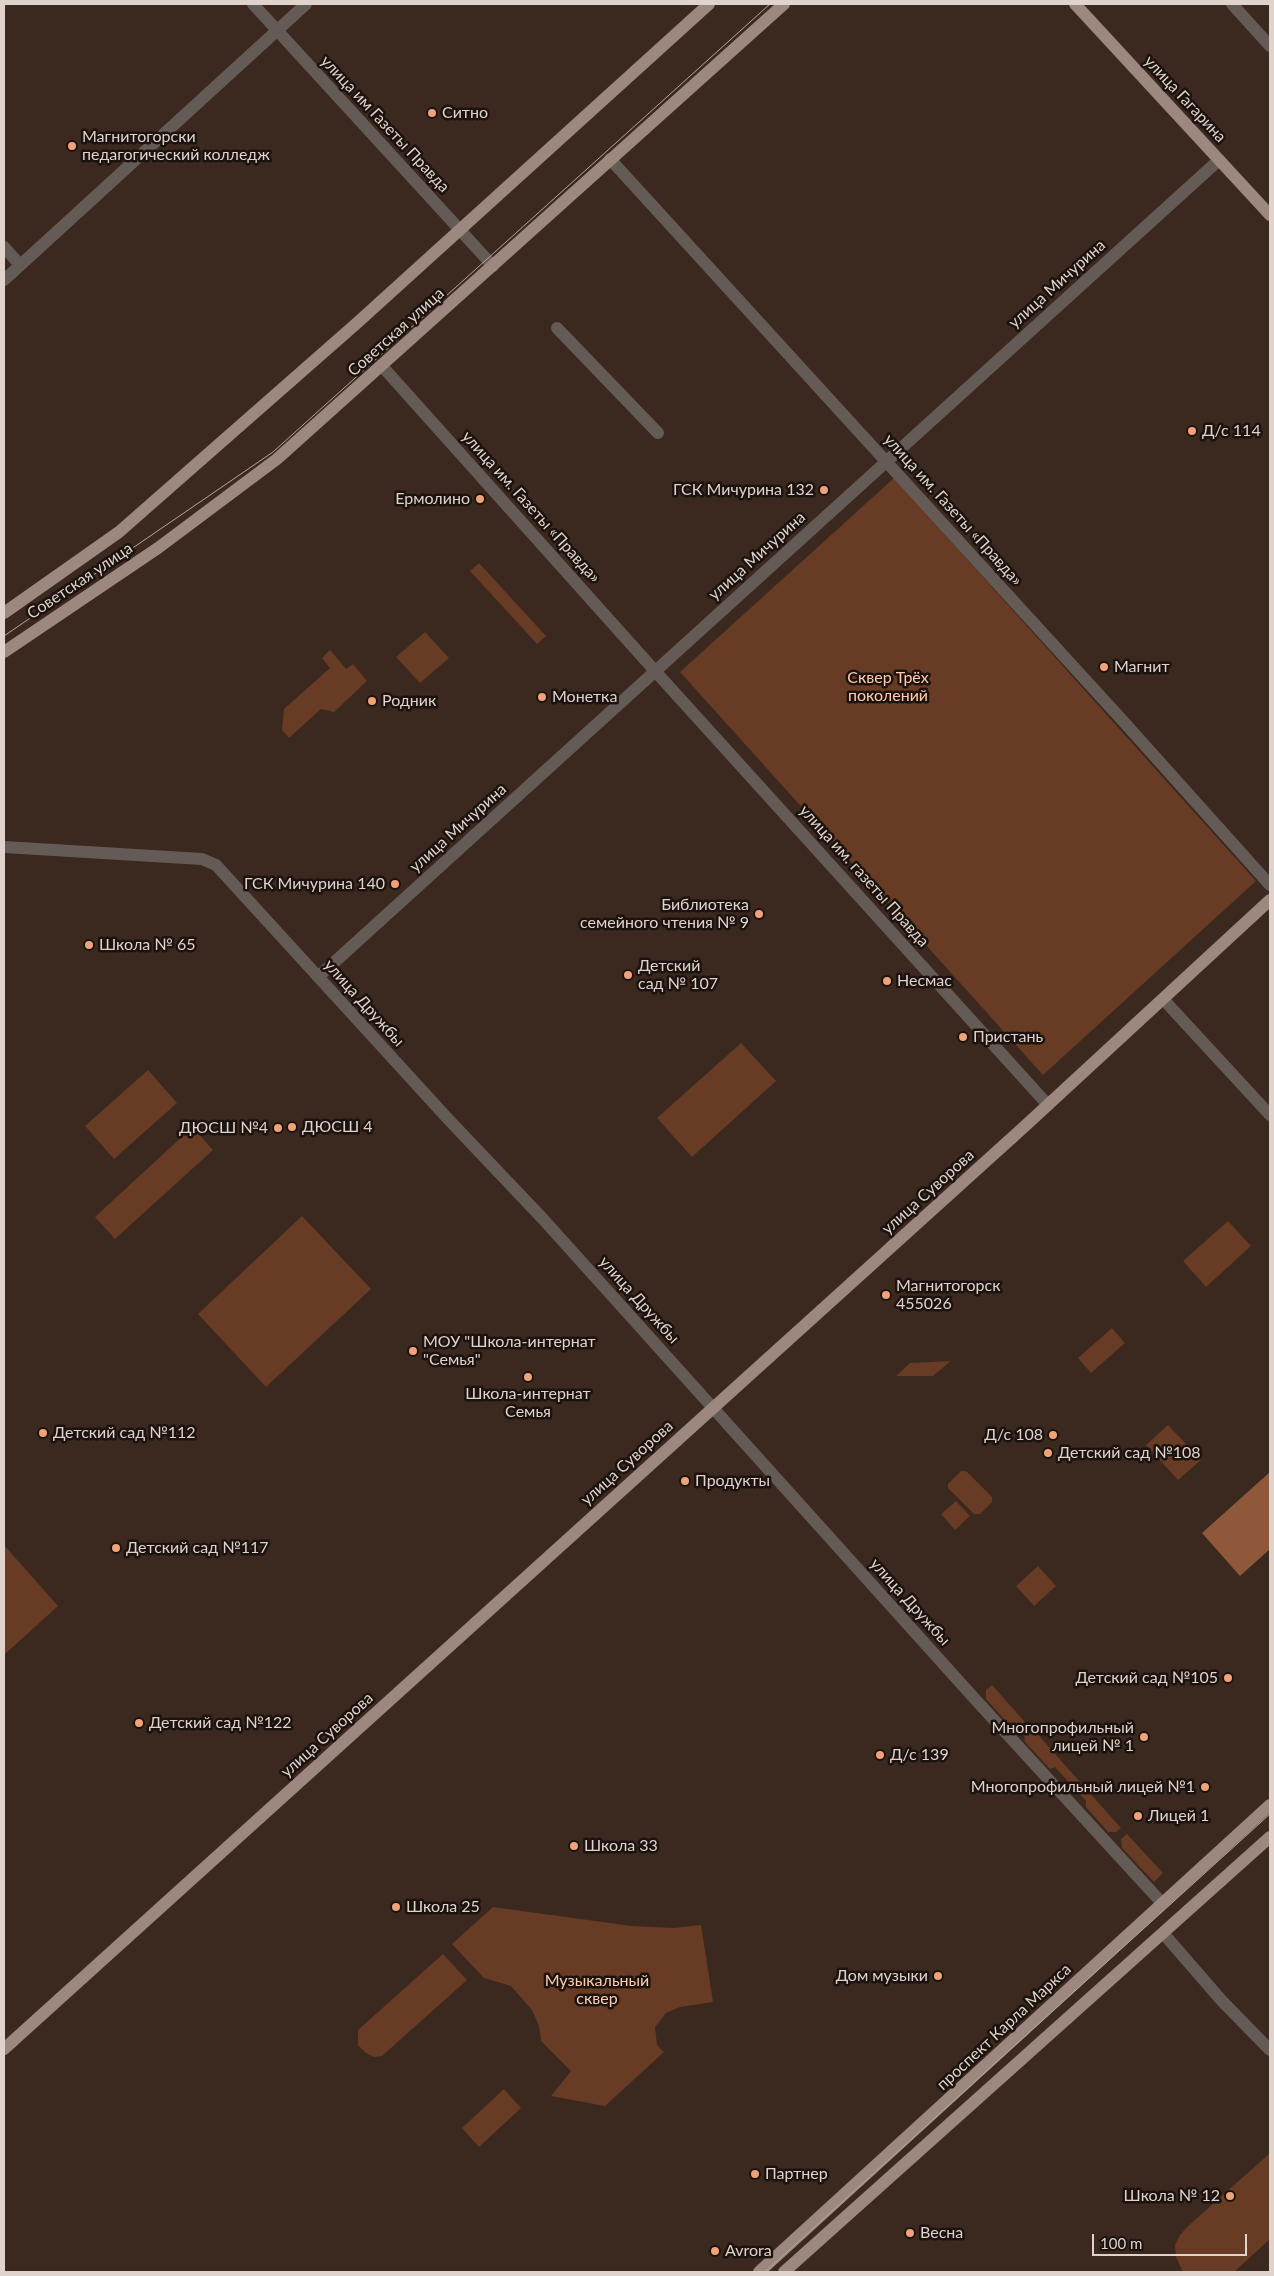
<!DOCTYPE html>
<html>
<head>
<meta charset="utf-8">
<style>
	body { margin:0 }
	#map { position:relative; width:1274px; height:2276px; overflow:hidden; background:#3b281f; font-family:Lato,sans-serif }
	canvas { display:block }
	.frame { position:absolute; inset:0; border:5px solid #dfd3cc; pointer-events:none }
	.scale { position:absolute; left:1092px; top:2234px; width:155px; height:22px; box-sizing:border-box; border:2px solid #dfd3cc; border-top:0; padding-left:6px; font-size:15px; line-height:18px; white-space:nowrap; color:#dfd3cc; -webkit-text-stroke:4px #1c130f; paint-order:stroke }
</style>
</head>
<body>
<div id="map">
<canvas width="1274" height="2276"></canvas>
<div class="frame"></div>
<div class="scale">100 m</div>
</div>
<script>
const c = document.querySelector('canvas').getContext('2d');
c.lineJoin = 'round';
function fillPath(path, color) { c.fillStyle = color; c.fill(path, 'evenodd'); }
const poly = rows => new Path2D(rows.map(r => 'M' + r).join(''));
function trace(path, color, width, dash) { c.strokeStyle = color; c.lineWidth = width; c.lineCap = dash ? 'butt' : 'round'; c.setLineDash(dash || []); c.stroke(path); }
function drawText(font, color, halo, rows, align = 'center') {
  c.font = font + ' Lato,sans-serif'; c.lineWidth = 5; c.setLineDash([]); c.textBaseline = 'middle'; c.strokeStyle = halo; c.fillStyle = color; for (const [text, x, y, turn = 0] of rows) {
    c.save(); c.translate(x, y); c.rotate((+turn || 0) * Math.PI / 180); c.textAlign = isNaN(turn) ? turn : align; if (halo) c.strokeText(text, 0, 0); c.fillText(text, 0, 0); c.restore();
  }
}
fillPath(poly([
	[894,478,1256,881,1043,1075,680,672],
	[479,563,546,636,537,644,470,571],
	[425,632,449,658,420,683,396,657],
	[330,650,346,669,353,664,367,681,334,712,321,709,289,738,282,730,284,709,330,668,322,658],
	[741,1043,776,1081,692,1157,657,1118],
	[148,1070,177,1103,114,1159,85,1126],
	[191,1132,197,1132,213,1150,115,1239,95,1217,186,1133],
	[302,1216,371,1289,266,1387,198,1314],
	[1228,1221,1251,1246,1206,1287,1183,1261],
	[1112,1328,1125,1343,1091,1373,1078,1358],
	[951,1361,933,1376,896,1376,910,1363],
	[1168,1425,1201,1460,1178,1480,1146,1445],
	[961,1471,966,1471,992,1497,992,1502,980,1514,974,1514,948,1488,948,1484],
	[956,1501,970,1516,955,1530,941,1514],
	[4,1545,58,1606,4,1655],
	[1038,1566,1056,1586,1034,1606,1016,1586],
	[992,1685,1025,1722,1020,1727,1011,1727,986,1699,986,1690],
	[1031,1727,1121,1828,1116,1832,1108,1832,1086,1807,1086,1801,1055,1767,1050,1769,1025,1742,1024,1733],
	[1127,1834,1163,1873,1154,1882,1122,1848,1121,1839],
	[493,1907,632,1926,674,1928,701,1925,713,2002,680,2007,666,2013,655,2027,657,2045,664,2052,605,2106,551,2096,571,2071,541,2041,539,2026,532,2010,511,1986,484,1978,452,1944],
	[443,1954,467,1980,382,2056,374,2057,366,2053,358,2045,358,2030],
	[504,2089,521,2108,479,2147,462,2128],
	[1270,2153,1270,2239,1234,2272,1183,2272,1176,2257,1175,2245,1180,2235,1187,2227]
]), '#673b24');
fillPath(poly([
	[1270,1472,1270,1549,1240,1576,1202,1533]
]), '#8f583b');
trace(poly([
	[253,4,493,266],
	[1232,4,1270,46],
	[610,159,1123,721,1270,885],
	[4,247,20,265],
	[4,280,306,4],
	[557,328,658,433],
	[382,366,655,671,1048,1105],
	[4,847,202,859,216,865,449,1120,543,1219,974,1698,1162,1903],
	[318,977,1219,160],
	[1163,999,1270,1115],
	[1163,1933,1222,2001,1270,2050]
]), '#655b56', 12);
trace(poly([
	[1075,4,1270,215],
	[4,613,119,532,357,323,709,4],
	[4,652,158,548,277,459,784,4],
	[4,2049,1025,1126,1270,900],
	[759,2272,1270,1805],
	[784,2272,1270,1837]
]), '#9c887e', 12);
trace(poly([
	[4,636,273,452,770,4],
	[765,2272,1270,1814]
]), '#b4a69e', 1);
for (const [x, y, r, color] of [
	[432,113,5,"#f0a279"],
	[72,146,5,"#f0a279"],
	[1192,431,5,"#f0a279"],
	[824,490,5,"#f0a279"],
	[480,499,5,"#f0a279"],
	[1104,667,5,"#f0a279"],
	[542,697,5,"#f0a279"],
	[372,701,5,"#f0a279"],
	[395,884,5,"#f0a279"],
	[759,914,5,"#f0a279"],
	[89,945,5,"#f0a279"],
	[628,975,5,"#f0a279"],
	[887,981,5,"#f0a279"],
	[963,1037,5,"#f0a279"],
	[292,1127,5,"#f0a279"],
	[278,1128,5,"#f0a279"],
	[886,1295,5,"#f0a279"],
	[413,1351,5,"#f0a279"],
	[528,1377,5,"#f0a279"],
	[43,1433,5,"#f0a279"],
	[1053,1435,5,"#f0a279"],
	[1048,1453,5,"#f0a279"],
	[685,1481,5,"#f0a279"],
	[116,1548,5,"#f0a279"],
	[1228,1678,5,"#f0a279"],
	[139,1723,5,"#f0a279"],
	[1144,1737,5,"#f0a279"],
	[880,1755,5,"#f0a279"],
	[1205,1787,5,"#f0a279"],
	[1138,1816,5,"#f0a279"],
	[574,1846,5,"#f0a279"],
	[396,1907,5,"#f0a279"],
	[938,1976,5,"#f0a279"],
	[755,2174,5,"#f0a279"],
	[1230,2196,5,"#f0a279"],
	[910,2233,5,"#f0a279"],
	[715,2251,5,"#f0a279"]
]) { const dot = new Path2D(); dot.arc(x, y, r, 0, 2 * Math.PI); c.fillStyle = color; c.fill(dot); trace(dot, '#1c130f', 2); }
drawText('16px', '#dfd3cc', '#1c130f', [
	["улица Гагарина",1185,99,47],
	["улица им Газеты Правда",385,124,47],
	["улица Мичурина",1057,284,-42],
	["Советская улица",396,332,-42],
	["улица им. Газеты «Правда»",531,507,48],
	["улица им. Газеты «Правда»",953,510,48],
	["улица Мичурина",757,556,-42],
	["Советская улица",80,581,-34],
	["улица Мичурина",458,828,-42],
	["улица им. газеты Правда",864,876,48],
	["улица Дружбы",364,1003,48],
	["улица Суворова",928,1192,-42],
	["улица Дружбы",639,1300,48],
	["улица Суворова",627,1463,-42],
	["улица Дружбы",910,1602,48],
	["улица Суворова",327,1735,-42],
	["проспект Карла Маркса",1004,2027,-43]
]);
drawText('16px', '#dfd3cc', '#1c130f', [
	["Ситно",442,113],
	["Магнитогорски",82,137],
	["педагогический колледж",82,155],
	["Д/с 114",1202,431],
	["ГСК Мичурина 132",814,490,"right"],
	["Ермолино",470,499,"right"],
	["Магнит",1114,667],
	["Монетка",552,697],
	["Родник",382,701],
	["ГСК Мичурина 140",385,884,"right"],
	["Библиотека",749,905,"right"],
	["семейного чтения № 9",749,923,"right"],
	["Школа № 65",99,945],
	["Детский",638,966],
	["сад № 107",638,984],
	["Несмас",897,981],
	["Пристань",973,1037],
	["ДЮСШ 4",302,1127],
	["ДЮСШ №4",268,1128,"right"],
	["Магнитогорск",896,1286],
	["455026",896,1304],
	["МОУ \"Школа-интернат",423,1342],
	["\"Семья\"",423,1360],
	["Школа-интернат",528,1394,"center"],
	["Семья",528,1412,"center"],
	["Детский сад №112",53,1433],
	["Д/с 108",1043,1435,"right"],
	["Детский сад №108",1058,1453],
	["Продукты",695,1481],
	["Детский сад №117",126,1548],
	["Детский сад №105",1218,1678,"right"],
	["Детский сад №122",149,1723],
	["Многопрофильный",1134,1728,"right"],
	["лицей № 1",1134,1746,"right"],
	["Д/с 139",890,1755],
	["Многопрофильный лицей №1",1195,1787,"right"],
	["Лицей 1",1148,1816],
	["Школа 33",584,1846],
	["Школа 25",406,1907],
	["Дом музыки",928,1976,"right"],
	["Партнер",765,2174],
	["Школа № 12",1220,2196,"right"],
	["Весна",920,2233],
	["Avrora",725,2251]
], 'left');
drawText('16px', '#ffcbb1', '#1c130f', [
	["Сквер Трёх",888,678],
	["поколений",888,696],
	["Музыкальный",597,1981],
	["сквер",597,1999]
]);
</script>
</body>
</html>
